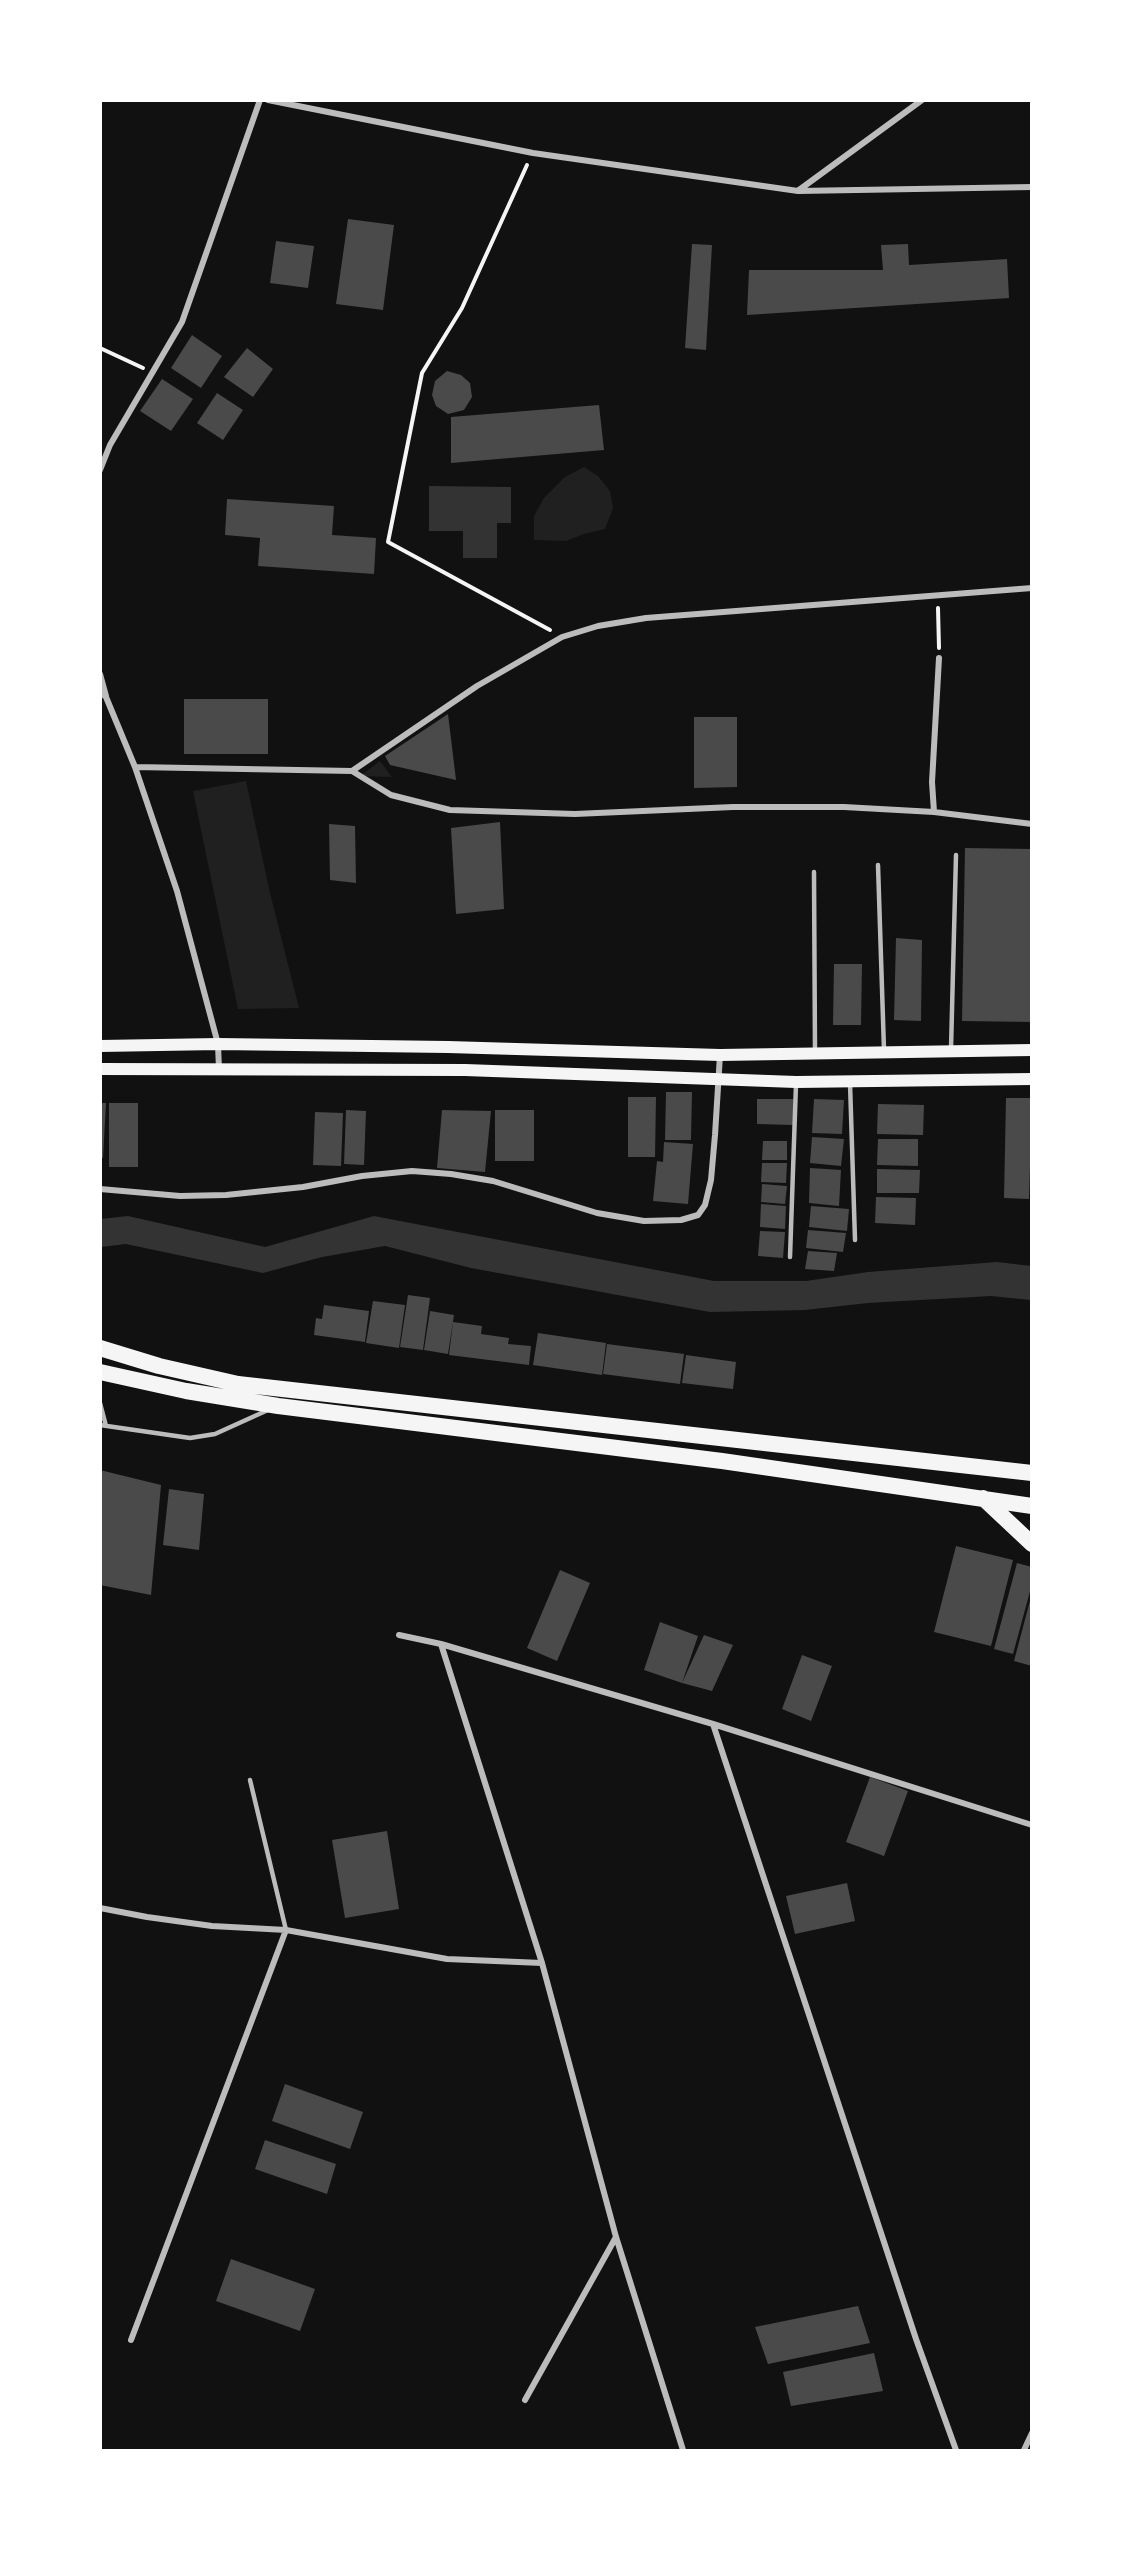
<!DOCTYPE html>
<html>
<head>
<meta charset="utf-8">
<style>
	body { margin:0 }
	#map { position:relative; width:1132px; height:2551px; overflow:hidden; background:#111; font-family:"Roboto Serif",serif }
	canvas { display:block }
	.frame { position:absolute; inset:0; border:102px solid #fff; pointer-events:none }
</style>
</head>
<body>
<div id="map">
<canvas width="1132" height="2551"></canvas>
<div class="frame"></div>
</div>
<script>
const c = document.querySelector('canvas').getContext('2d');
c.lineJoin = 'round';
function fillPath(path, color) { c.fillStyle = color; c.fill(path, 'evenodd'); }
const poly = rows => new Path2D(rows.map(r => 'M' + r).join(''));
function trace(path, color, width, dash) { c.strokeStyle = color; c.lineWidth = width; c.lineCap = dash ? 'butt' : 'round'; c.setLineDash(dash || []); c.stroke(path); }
fillPath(poly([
	[584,467,598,476,610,491,613,508,605,529,584,534,566,541,534,540,534,516,544,498,565,477],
	[380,761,392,777,360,776],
	[246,781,270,893,299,1008,238,1009,193,791]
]), '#202020');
fillPath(poly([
	[429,486,511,487,511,523,497,523,497,558,463,558,463,531,429,531],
	[128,1216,265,1247,374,1216,714,1281,806,1281,868,1272,997,1262,1031,1266,1031,1300,991,1296,868,1303,805,1310,710,1312,471,1268,385,1246,322,1257,263,1273,126,1244,101,1247,101,1219]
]), '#333');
fillPath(poly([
	[348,219,394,225,383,310,336,304],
	[276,241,314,246,308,288,270,283],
	[692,244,712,245,706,350,685,348],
	[908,244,909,265,1007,259,1009,298,747,315,749,270,883,270,881,245],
	[192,335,222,356,201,388,171,368],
	[247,348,273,369,253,397,224,377],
	[447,371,461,375,470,383,472,397,464,410,448,414,436,406,432,395,435,381],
	[162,379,193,399,171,431,140,411],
	[217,393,243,410,223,440,197,423],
	[599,405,604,450,451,463,451,417],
	[227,499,334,506,332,535,376,538,374,574,258,566,260,538,225,535],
	[184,699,268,699,268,754,184,754],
	[448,714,456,780,390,765,385,756],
	[694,717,737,717,737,787,694,788],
	[500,822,504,909,456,914,451,828],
	[329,824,355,826,356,883,330,880],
	[965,848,1032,849,1032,1022,962,1021],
	[896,938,922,940,921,1021,894,1020],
	[834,964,862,964,861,1025,833,1025],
	[666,1092,692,1092,691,1140,665,1140],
	[628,1097,656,1097,655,1157,628,1157],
	[1006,1098,1032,1098,1029,1199,1004,1198],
	[757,1099,793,1099,793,1125,757,1124],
	[814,1099,844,1100,842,1134,812,1133],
	[100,1103,106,1103,103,1158,100,1157],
	[109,1103,138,1103,138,1167,109,1167],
	[878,1104,924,1105,923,1135,877,1134],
	[346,1110,366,1111,364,1165,344,1164],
	[442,1110,491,1111,485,1172,437,1168],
	[495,1110,534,1110,534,1161,495,1161],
	[315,1112,343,1113,341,1166,313,1165],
	[812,1137,844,1139,841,1166,810,1163],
	[878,1139,918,1139,918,1166,877,1165],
	[763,1141,787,1141,787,1160,762,1160],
	[664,1142,693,1144,688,1204,653,1201,657,1161,663,1162],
	[762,1163,787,1163,786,1183,761,1182],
	[810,1168,841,1170,839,1206,809,1203],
	[877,1169,920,1170,919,1193,877,1193],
	[762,1184,787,1186,785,1204,761,1202],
	[876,1197,916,1198,915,1225,875,1223],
	[761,1204,786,1206,785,1229,760,1227],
	[811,1206,849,1209,847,1231,809,1227],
	[808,1230,846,1233,843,1252,806,1248],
	[760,1231,785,1232,783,1258,758,1256],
	[808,1251,837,1253,834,1271,805,1269],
	[408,1295,430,1298,423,1350,400,1347],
	[373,1301,405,1305,399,1348,366,1343],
	[324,1305,369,1311,365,1342,314,1335,316,1318,322,1319],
	[430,1311,454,1315,448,1354,424,1350],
	[453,1322,482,1326,481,1334,509,1338,508,1344,531,1346,529,1365,449,1355],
	[538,1333,606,1343,602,1375,533,1365],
	[607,1344,684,1354,680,1384,603,1374],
	[686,1355,736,1362,733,1389,682,1383],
	[100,1470,161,1485,151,1595,100,1585],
	[169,1489,204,1494,199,1550,163,1545],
	[956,1546,1013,1560,991,1646,934,1632],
	[1017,1563,1032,1567,1032,1584,1013,1654,994,1649],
	[560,1570,590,1583,557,1661,527,1648],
	[1031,1597,1032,1597,1032,1666,1014,1661],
	[660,1622,698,1636,682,1683,644,1670],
	[704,1635,733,1645,712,1691,682,1683],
	[802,1655,832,1666,811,1721,782,1709],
	[870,1777,908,1791,884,1856,846,1842],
	[387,1831,399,1909,345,1918,332,1840],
	[847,1883,855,1921,795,1934,786,1896],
	[285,2084,363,2112,350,2149,272,2121],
	[265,2140,336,2164,327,2194,255,2169],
	[231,2259,315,2289,300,2331,216,2301],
	[858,2306,870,2343,768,2364,755,2327],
	[874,2353,883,2391,791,2406,783,2372]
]), '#4a4a4a');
trace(poly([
	[527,165,462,308,422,373,388,542,550,630],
	[100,348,143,368],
	[938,608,939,648]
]), '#f5f5f5', 4);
trace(poly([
	[878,865,884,1050],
	[814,872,815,1053],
	[951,1049,956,855],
	[850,1083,855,1240],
	[790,1257,796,1084],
	[100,1403,106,1426],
	[100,1425,190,1438,215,1434,268,1410],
	[250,1780,286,1930]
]), '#bcbcbc', 4.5);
trace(poly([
	[268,100,533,153,798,191,1032,187],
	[799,190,922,100],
	[100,470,110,445,182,322,260,100],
	[100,674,106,696],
	[100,692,106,697,135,767,177,891,218,1044,219,1070],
	[135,767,352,771,391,795,450,810,575,814,733,807,844,807,934,812,1032,824],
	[352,771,477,686,562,637,598,626,646,618,1032,588],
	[934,812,932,782,939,658],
	[100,1189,180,1196,226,1195,303,1187,362,1176,412,1171,451,1174,493,1181,597,1213,644,1221,681,1220,698,1215,705,1205,711,1180,715,1135,720,1055],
	[399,1635,441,1644,713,1724,1032,1825],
	[441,1644,542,1963,616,2237,683,2450],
	[713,1724,916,2339,956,2450],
	[100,1908,147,1917,212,1926,286,1930,447,1959,542,1963],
	[131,2340,286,1930],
	[525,2400,616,2237],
	[1024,2450,1032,2433]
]), '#bcbcbc', 6);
trace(poly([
	[100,1046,218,1044,448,1047,720,1055,1032,1050],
	[100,1069,465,1070,796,1082,1032,1079]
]), '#f5f5f5', 12);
trace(poly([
	[100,1348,159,1366,238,1384,1032,1473],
	[100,1372,186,1391,278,1406,722,1461,1032,1506],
	[983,1498,1032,1544]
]), '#f5f5f5', 16);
</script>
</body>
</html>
